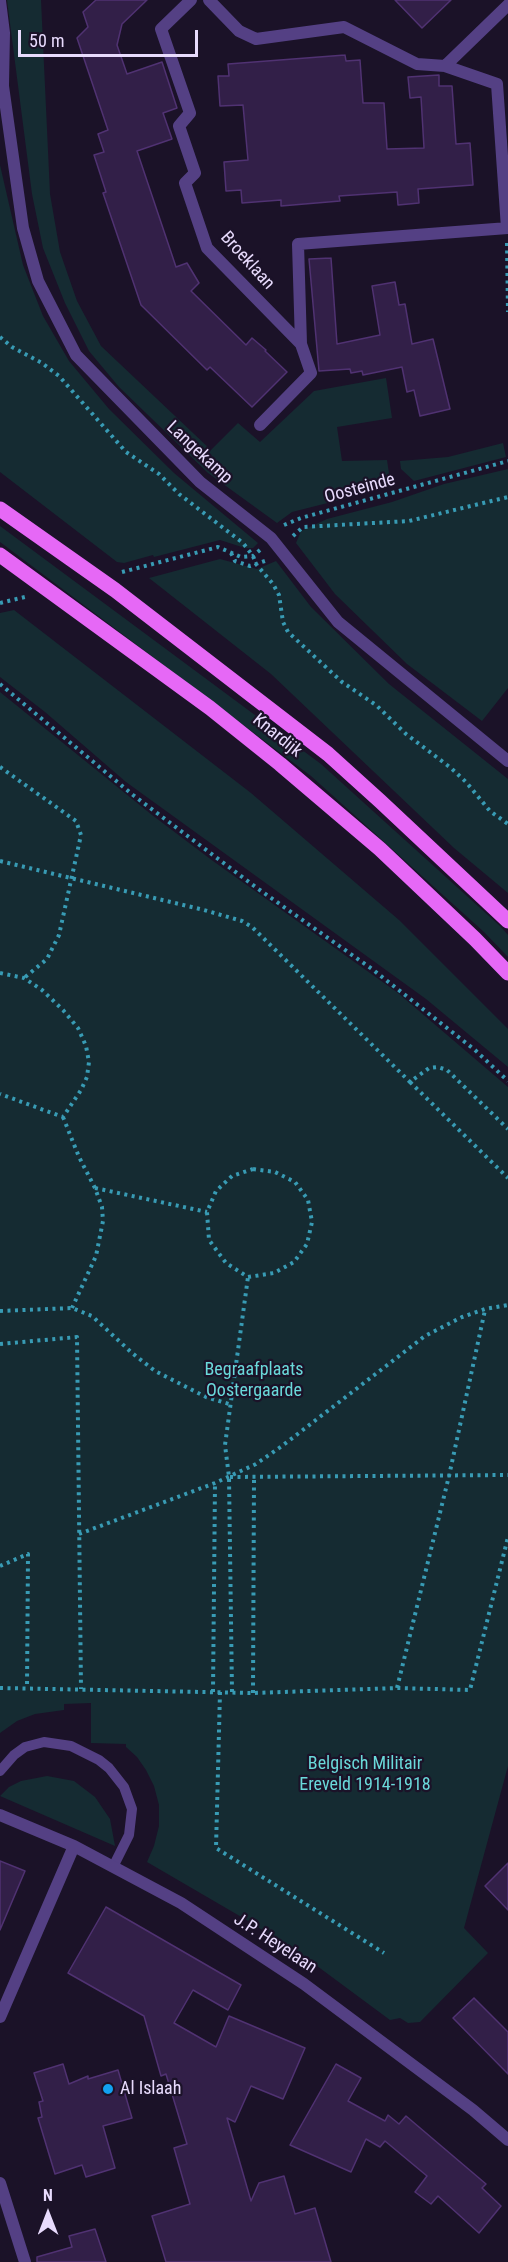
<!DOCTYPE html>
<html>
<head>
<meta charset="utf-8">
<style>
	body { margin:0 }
	#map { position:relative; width:508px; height:2262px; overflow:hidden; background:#1b1228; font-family:"Roboto Condensed",sans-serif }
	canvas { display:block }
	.north { position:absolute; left:18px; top:2184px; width:60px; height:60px; -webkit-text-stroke:4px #1b1228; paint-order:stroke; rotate:0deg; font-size:16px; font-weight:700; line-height:24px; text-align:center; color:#e8dbfd }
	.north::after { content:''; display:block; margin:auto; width:21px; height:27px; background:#e8dbfd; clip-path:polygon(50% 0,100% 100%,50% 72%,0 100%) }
	.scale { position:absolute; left:18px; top:30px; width:180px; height:27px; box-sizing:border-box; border:3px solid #e8dbfd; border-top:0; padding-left:8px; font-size:18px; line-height:21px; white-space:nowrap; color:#e8dbfd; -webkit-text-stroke:4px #1b1228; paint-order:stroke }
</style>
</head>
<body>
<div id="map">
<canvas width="508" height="2262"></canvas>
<div class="north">N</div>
<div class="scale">50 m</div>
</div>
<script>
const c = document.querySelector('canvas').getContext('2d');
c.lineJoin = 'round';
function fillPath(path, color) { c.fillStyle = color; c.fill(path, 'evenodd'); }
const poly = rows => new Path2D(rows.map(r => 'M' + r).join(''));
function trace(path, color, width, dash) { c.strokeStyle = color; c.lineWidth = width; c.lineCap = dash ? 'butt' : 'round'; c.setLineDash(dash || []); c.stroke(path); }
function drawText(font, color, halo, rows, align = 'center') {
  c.font = font + ' "Roboto Condensed",sans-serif'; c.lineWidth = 4.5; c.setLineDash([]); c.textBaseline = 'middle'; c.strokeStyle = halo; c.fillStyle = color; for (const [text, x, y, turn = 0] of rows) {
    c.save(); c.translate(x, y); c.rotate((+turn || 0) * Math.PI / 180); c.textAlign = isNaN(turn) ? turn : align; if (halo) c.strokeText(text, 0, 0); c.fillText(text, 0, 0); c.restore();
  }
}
fillPath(poly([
	[7,0,41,0,50,194,60,252,77,301,101,346,211,450,238,423,260,442,314,391,386,378,392,418,337,427,342,461,387,460,391,487,292,512,277,523,208,473,119,387,89,351,65,303,43,248,32,194],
	[0,165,23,265,43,316,69,361,109,409,174,473,258,543,253,548,245,548,220,540,154,557,153,555,124,563,117,562,0,472],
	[503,443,506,457,414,481,401,469,400,461,448,457],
	[508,469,508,688,482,721,407,664,335,594,296,543,301,531,327,519,392,502,444,484],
	[0,526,321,764,500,926,508,935,508,957,484,932,311,776,0,542],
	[220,559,257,569,276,561,311,607,389,684,508,779,508,893,454,848,271,674,149,578],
	[14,610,251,793,399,920,508,1029,508,1067,426,999,126,782,45,712,0,677,0,613],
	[0,692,152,815,213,861,398,993,508,1087,508,1766,464,1928,488,1953,420,2022,408,2023,400,2018,390,2020,313,1963,250,1922,147,1862,154,1846,159,1826,159,1805,154,1786,146,1770,137,1757,126,1747,126,1744,91,1743,91,1703,64,1704,64,1710,35,1714,17,1721,0,1733],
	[47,1776,74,1781,95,1797,110,1819,115,1846,0,1796,9,1787,21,1781]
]), '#152b32');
const building = poly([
	[96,0,147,0,122,24,117,45,127,74,162,62,177,108,163,113,172,139,137,151,176,267,187,263,199,283,191,291,246,345,252,338,266,350,265,351,287,372,252,407,210,367,207,370,141,305,103,193,106,192,94,155,104,152,98,134,108,130,77,38,88,27,83,12,96,0],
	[395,0,451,0,422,28,395,0],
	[345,55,346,61,360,60,363,103,384,103,387,149,424,148,421,97,410,98,408,77,439,75,439,86,452,86,456,144,470,143,473,185,418,189,419,203,398,205,397,192,339,196,340,201,281,206,281,200,242,203,241,190,226,191,224,162,248,160,243,105,220,106,218,76,229,76,228,64,345,55],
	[331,258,337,344,380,335,372,286,395,282,399,305,405,304,412,344,433,339,450,409,420,416,414,390,407,392,402,367,363,375,362,371,351,373,350,369,319,371,309,259,331,258],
	[0,1861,25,1871,0,1930,0,1861],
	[508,1863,508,1910,485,1886,508,1863],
	[106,1907,241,1985,228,2010,193,1990,174,2023,216,2047,229,2016,305,2048,283,2099,251,2086,235,2122,227,2118,251,2201,259,2183,284,2176,295,2214,315,2208,331,2262,166,2262,152,2216,190,2204,174,2148,187,2144,166,2074,161,2076,144,2016,68,1973,106,1907],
	[474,1998,508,2032,508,2074,453,2018,474,1998],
	[63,2064,69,2084,88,2076,88,2079,118,2070,132,2118,103,2126,115,2168,86,2177,82,2165,55,2174,38,2118,42,2117,39,2102,43,2101,34,2073,63,2064],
	[336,2064,361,2078,348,2101,385,2121,388,2115,399,2124,406,2116,486,2184,482,2188,501,2206,479,2233,438,2196,431,2204,415,2192,427,2176,385,2141,380,2147,366,2139,351,2172,290,2145,336,2064],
	[95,2229,106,2262,37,2262,37,2257,72,2247,69,2236,95,2229]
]);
fillPath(building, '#321f48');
trace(building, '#503272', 1.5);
trace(poly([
	[507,243,508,312],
	[0,337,12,347,42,363,59,376,126,452,159,474,179,494,243,543,253,556,256,564,273,584,279,595,283,622,288,632,342,682,376,705,406,734,451,768,466,782,490,811,508,824],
	[284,525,301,518,508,461],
	[293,536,303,527,409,521,508,497],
	[231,553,235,561,250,566,268,560],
	[122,572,218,547,241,557,253,556,260,550],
	[0,603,25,597],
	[0,684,133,795,257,888,372,969,475,1050,508,1081],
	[0,767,76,821,81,835,59,935,47,959,24,978],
	[0,861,204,910,242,921,252,927,410,1082,429,1068,438,1067,447,1070,508,1129],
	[0,973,24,978,42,990,63,1010,78,1028,86,1046,89,1062,87,1077,81,1090,63,1117,0,1094],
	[410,1082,508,1178],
	[63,1117,79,1157,95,1188,102,1207,103,1221,96,1256,72,1308],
	[253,1169,275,1172,295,1182,308,1200,312,1222,307,1244,294,1262,274,1273,248,1277,226,1263,209,1240,207,1212,216,1191,232,1176,253,1169],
	[95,1188,207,1212],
	[0,1311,72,1308,92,1316,132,1353,155,1371,206,1397,229,1404],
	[0,1344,77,1337,81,1689],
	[230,1477,508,1475],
	[79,1534,215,1483,256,1464,282,1446,425,1336,462,1317,485,1309,508,1305],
	[0,1566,28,1554,27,1688],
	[0,1688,253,1693,397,1688,470,1690,508,1537],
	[397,1688,449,1476,485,1310],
	[213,1692,215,1483],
	[220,1692,216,1848,384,1953],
	[232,1692,229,1477,225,1445,248,1277],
	[253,1693,254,1477]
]), '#389bb4', 4, [3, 4.5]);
trace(poly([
	[0,1771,14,1755,25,1747,44,1742,71,1746,99,1760,109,1768,124,1787,132,1809,129,1835,113,1867]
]), '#544084', 10);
trace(poly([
	[191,0,161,29,190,113,179,126,195,173,185,183,207,248,301,344],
	[209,0,239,31,256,39,344,27,417,64,445,66,497,84,507,228],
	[0,1,4,33,3,85],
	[445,66,508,5],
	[0,76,3,86,23,228,38,281,76,355,200,482,271,538,338,622,508,761],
	[260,425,311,373,301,344,298,244,508,228],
	[0,1815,74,1846,181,1903,304,1984,473,2110,508,2140],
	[0,2017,74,1846],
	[0,2183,25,2262]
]), '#544084', 12);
trace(poly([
	[0,509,115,590,328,754,380,801,508,921],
	[0,555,210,708,280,764,380,849,475,939,508,973]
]), '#e668f6', 15);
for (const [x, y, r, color] of [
	[108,2089,6,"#12a1f1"]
]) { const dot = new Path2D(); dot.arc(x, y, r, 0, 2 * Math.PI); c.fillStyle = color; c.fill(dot); trace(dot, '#1b1228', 2); }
drawText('18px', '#e8dbfd', '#1b1228', [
	["Broeklaan",247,261,48],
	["Langekamp",199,453,43],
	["Oosteinde",360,489,-15],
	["Knardijk",277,736,39],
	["J.P. Heyelaan",275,1944,33]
]);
drawText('18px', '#6ad9da', '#1b1228', [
	["Begraafplaats",254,1370],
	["Oostergaarde",254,1391],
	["Belgisch Militair",365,1764],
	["Ereveld 1914-1918",365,1785]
]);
drawText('18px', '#e8dbfd', '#1b1228', [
	["Al Islaah",120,2089]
], 'left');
</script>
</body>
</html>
